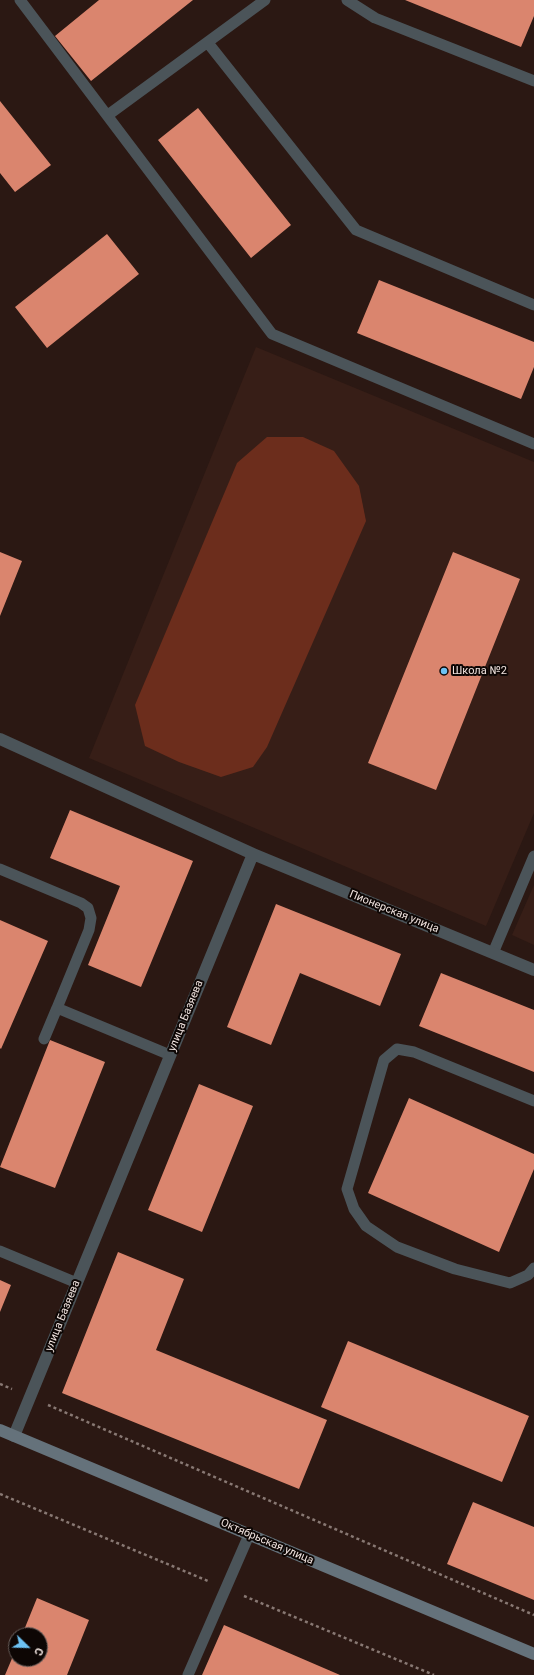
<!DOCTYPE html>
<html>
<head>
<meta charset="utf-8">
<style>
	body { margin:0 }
	#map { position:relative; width:534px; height:1675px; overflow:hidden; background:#2b1813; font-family:Roboto,sans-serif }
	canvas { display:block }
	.north { position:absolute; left:8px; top:1627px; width:40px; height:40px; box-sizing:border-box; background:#0d0604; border:1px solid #685f5c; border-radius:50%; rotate:113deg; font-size:11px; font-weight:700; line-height:16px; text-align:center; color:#f1e4e0 }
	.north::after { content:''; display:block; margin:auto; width:14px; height:18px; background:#6dc2f3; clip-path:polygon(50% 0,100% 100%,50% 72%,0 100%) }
</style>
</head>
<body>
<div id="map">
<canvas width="534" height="1675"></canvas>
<div class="north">С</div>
</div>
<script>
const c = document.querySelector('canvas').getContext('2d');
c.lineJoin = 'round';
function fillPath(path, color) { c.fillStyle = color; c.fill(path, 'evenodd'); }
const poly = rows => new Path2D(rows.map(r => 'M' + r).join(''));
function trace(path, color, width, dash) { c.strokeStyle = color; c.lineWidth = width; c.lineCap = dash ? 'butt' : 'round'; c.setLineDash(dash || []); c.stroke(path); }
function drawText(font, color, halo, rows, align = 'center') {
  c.font = font + ' Roboto,sans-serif'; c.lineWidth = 4; c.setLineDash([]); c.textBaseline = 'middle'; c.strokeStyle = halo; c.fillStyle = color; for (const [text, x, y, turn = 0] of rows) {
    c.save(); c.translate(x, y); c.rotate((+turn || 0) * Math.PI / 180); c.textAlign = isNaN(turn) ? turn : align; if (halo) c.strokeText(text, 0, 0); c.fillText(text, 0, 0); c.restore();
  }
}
fillPath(poly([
	[256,347,534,462,534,813,486,926,89,758],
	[534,885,534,945,512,935]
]), '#371e17');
fillPath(poly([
	[267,437,303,437,334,451,359,486,366,521,267,747,253,767,221,777,179,762,145,746,135,705,237,463]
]), '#6c2d1c');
fillPath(poly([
	[99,0,193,0,91,81,55,36],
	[405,0,534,0,534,16,521,47],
	[0,101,51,165,15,192,0,173],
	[198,108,291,225,251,258,158,140],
	[107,234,139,274,47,348,15,307],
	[379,280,534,342,534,367,521,399,357,333],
	[0,552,22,561,0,616],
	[453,552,520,579,436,790,368,763],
	[70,810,193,861,141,987,88,965,120,886,50,858],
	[276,904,401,954,380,1006,300,973,271,1045,227,1027],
	[0,920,48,941,1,1049,0,1048],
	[441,973,534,1010,534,1072,419,1026],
	[50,1040,105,1062,55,1188,0,1167],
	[199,1084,253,1106,202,1232,148,1210],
	[409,1098,534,1154,534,1169,499,1252,368,1193],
	[118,1252,184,1279,156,1350,327,1420,299,1489,62,1393],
	[0,1280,11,1285,0,1312],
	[348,1341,529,1416,502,1482,321,1407],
	[473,1502,534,1527,534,1600,447,1564],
	[37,1598,89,1620,67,1675,5,1675,16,1649,16,1659,40,1659,40,1635,22,1635],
	[224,1625,340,1675,202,1675]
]), '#da856e');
trace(poly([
	[0,1384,12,1389],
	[48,1405,534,1615],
	[0,1494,208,1581],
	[244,1596,434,1675]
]), '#887873', 2.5, [3, 3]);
trace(poly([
	[20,0,272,334,534,444],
	[347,0,375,18,534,81],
	[208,43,356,230,534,305],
	[108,115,265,0],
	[0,869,81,903,88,908,91,918,89,930,57,1008,170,1055],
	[493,953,534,856],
	[44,1039,57,1008],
	[534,1101,414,1052,397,1049,384,1060,347,1189,354,1209,366,1226,397,1247,455,1269,510,1283,528,1275,534,1268],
	[0,1251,77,1283],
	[188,1675,249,1535]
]), '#4b5459', 11);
trace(poly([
	[0,739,253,854,14,1436],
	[253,854,534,970]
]), '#4b5459', 12);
trace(poly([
	[0,1430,534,1654]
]), '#65727b', 12);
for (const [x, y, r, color] of [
	[444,671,4,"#6dc2f3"]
]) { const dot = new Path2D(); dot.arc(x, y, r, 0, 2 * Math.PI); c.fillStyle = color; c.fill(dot); trace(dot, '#0d0604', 1.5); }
drawText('11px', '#f1e4e0', '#0d0604', [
	["Школа №2",452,671]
], 'left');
drawText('11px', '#f1e4e0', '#0d0604', [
	["Пионерская улица",394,912,22],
	["улица Базяева",186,1016,-68],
	["улица Базяева",63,1316,-68],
	["Октябрьская улица",267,1542,23]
]);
</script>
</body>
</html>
